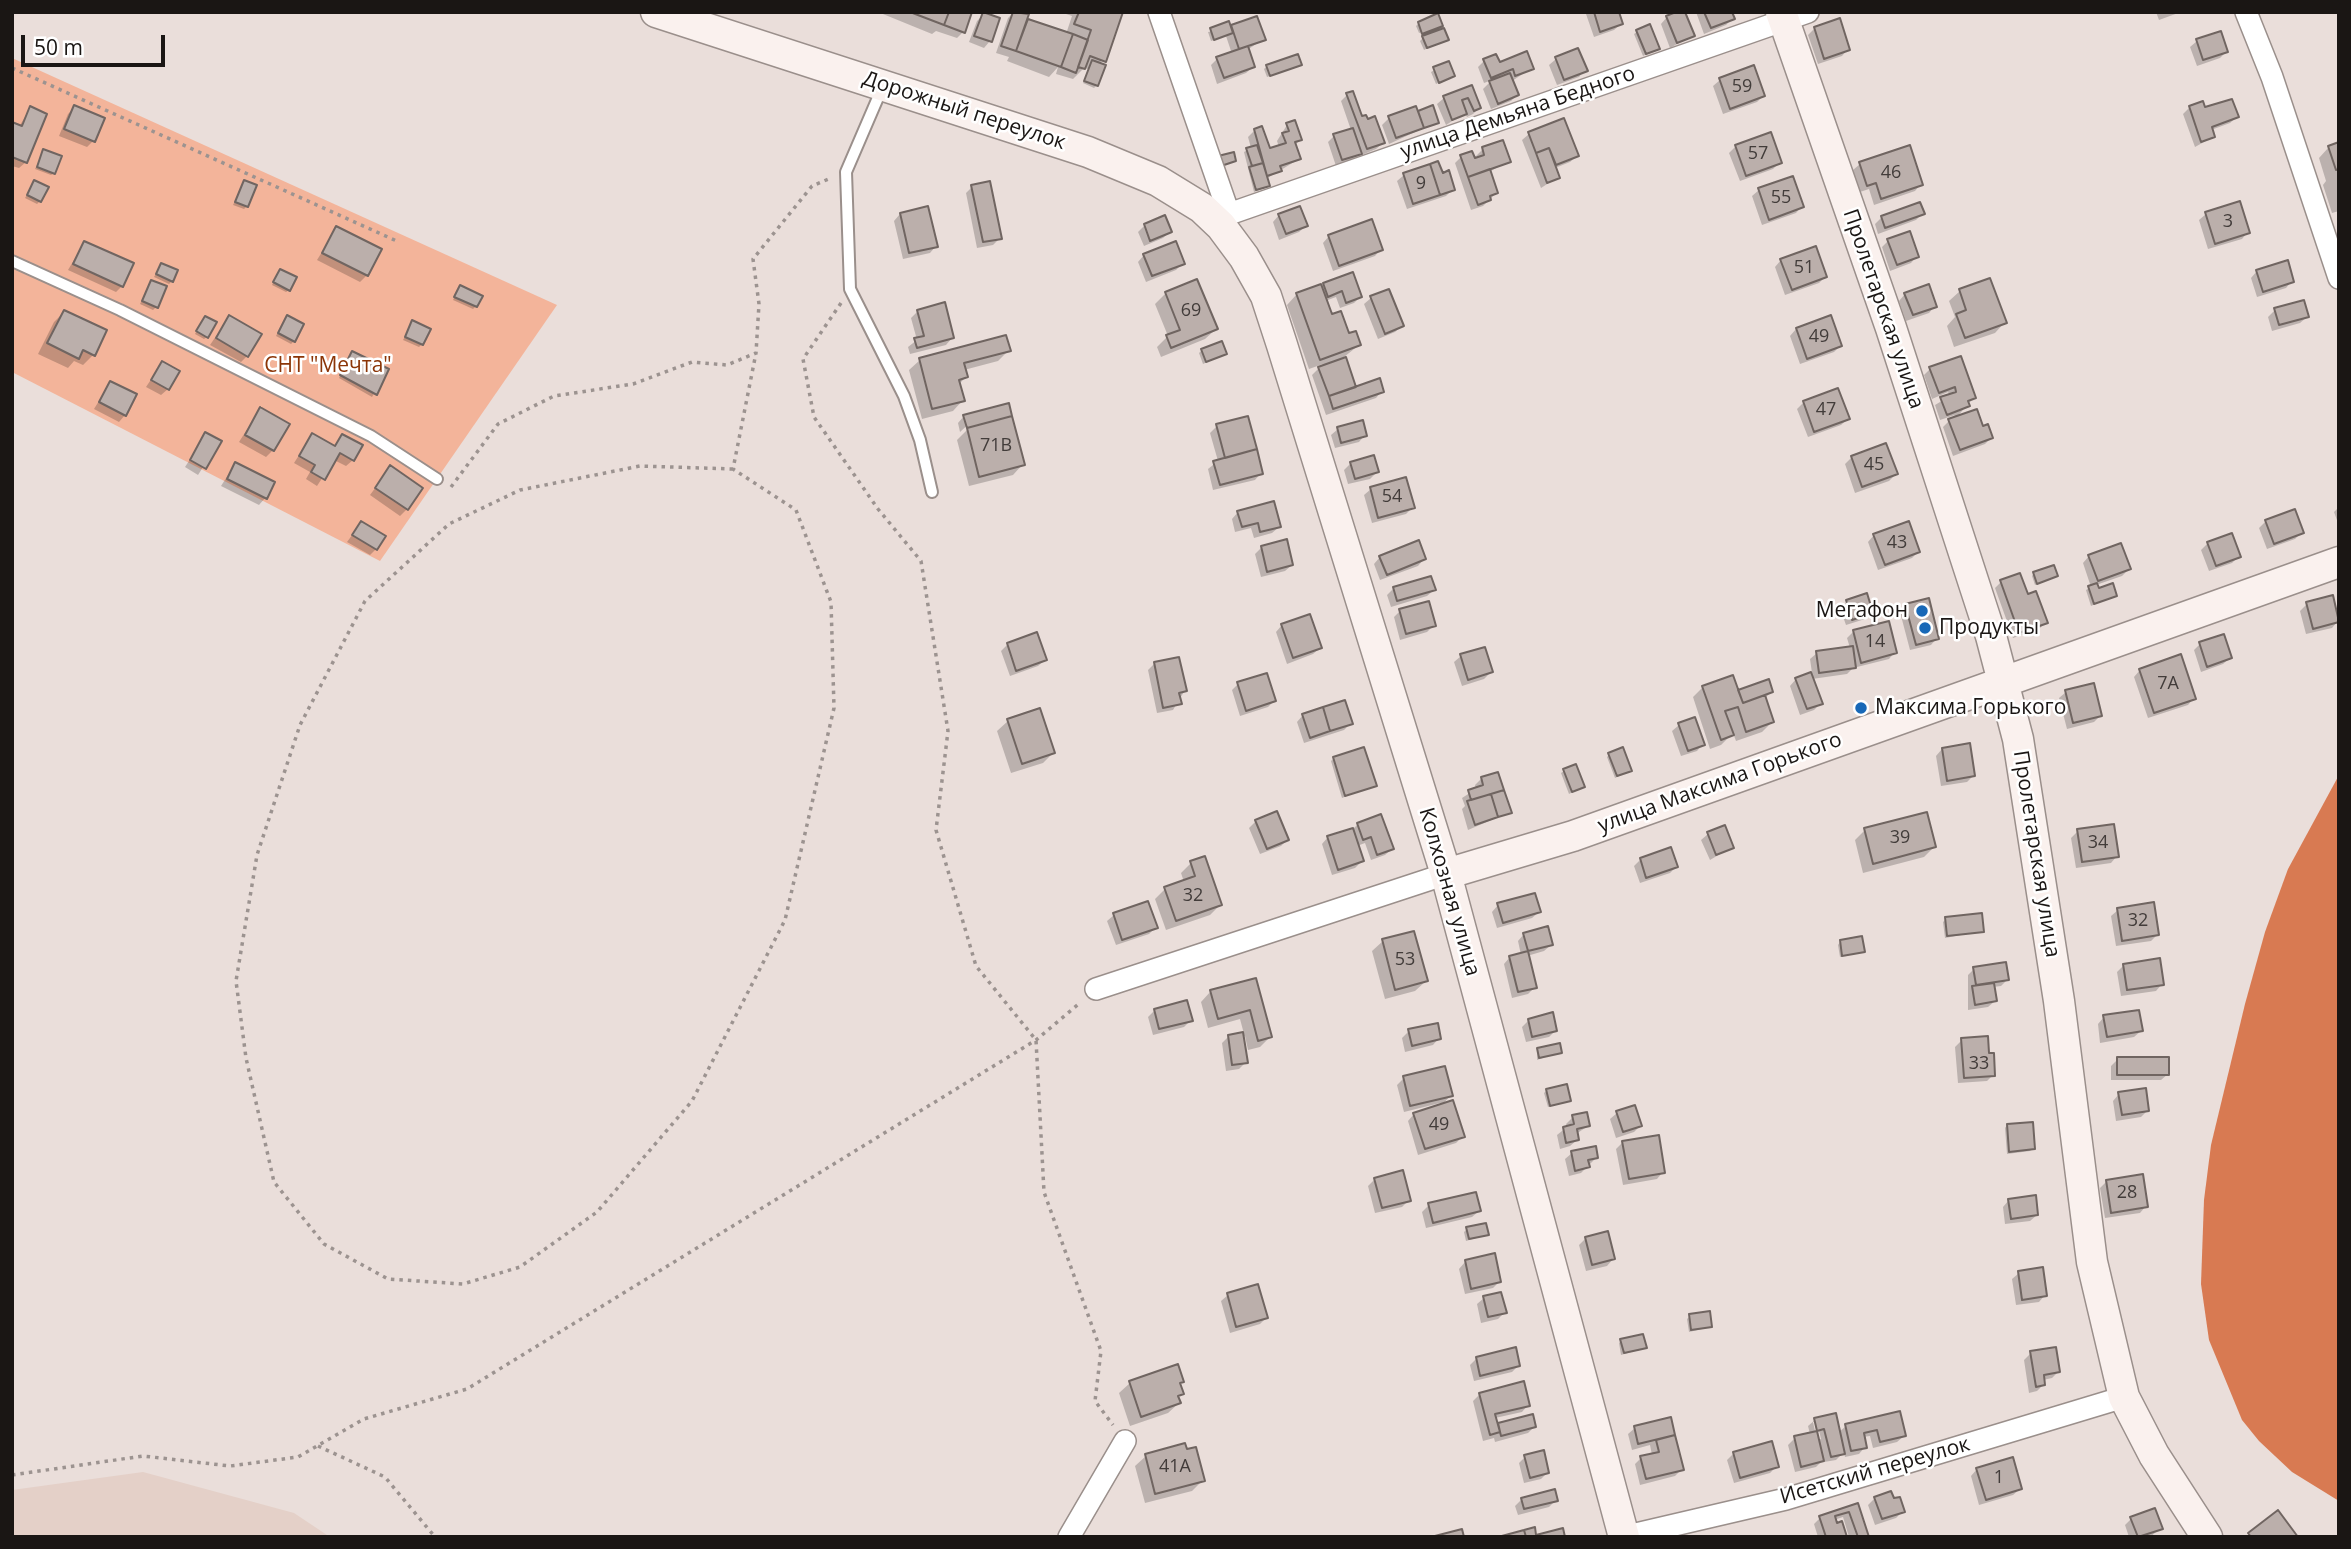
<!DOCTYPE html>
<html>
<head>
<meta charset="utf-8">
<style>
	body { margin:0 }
	#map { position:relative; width:2351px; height:1549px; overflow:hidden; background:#eadeda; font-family:"Open Sans",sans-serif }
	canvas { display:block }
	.frame { position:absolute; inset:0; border:14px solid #1a1614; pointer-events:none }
	.scale { position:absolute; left:21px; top:35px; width:144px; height:32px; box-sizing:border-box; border:4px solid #1a1614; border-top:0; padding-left:9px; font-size:21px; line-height:24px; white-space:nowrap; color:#1a1614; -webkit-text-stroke:5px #fff; paint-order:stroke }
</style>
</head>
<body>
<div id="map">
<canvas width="2351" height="1549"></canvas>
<div class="frame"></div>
<div class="scale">50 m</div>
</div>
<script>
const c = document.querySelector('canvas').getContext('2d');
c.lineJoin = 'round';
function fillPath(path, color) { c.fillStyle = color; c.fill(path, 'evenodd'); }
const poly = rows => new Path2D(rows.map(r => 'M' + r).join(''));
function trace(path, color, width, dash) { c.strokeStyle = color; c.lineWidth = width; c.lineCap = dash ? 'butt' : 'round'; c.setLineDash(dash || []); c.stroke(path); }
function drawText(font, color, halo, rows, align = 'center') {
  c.font = font + ' "Open Sans",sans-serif'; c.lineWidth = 5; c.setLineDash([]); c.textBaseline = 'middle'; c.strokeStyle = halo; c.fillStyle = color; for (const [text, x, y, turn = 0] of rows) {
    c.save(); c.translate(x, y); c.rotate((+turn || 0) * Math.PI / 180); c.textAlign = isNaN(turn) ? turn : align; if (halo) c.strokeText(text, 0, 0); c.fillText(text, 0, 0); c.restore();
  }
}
fillPath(poly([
	[143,1472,294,1513,330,1537,12,1537,12,1490]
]), '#e4d0c8');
fillPath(poly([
	[12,58,557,305,380,561,12,372]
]), '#f3b49a');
fillPath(poly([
	[2339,775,2339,1501,2292,1472,2259,1441,2242,1420,2209,1340,2201,1284,2204,1200,2211,1145,2245,1004,2265,932,2288,869]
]), '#d87a52');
fillPath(poly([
	[878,12,971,12,963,32,957,38,936,31,932,34],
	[980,12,989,12,986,15,990,41,984,48,969,42,977,21,984,14],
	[1014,12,1066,34,1072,16,1060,12,1121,12,1100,65,1097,85,1094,88,1083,83,1088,69,1084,68,1073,79,1056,74,1058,67,1049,77,1007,61,1009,57,996,53,1008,18],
	[1588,12,1617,12,1621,24,1614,30,1594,37,1586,14],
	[1696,12,1730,12,1733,18,1726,25,1704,34],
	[2156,12,2181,12,2159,20],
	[1667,17,1693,35,1670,48,1661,24],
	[1419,23,1440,25,1419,33,1416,26],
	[1232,27,1264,39,1247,50,1253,67,1246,73,1217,84,1211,65,1217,59,1232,54,1226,36,1211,41,1208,32],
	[1815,28,1848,49,1842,56,1818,64,1808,35],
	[1637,32,1658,48,1643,56,1634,34],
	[1423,38,1446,39,1424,50,1420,41],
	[2197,41,2226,52,2220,58,2197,66,2190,47],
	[1556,59,1585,70,1579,77,1557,85,1549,65],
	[1484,61,1532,68,1512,81,1517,95,1511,101,1491,109,1483,89,1492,80,1484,83,1478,67],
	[1448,63,1453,76,1436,84,1431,72],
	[1300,65,1267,77,1264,69,1267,66],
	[1720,80,1763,96,1757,102,1723,114,1713,86],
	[1471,87,1479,108,1473,114,1467,117,1465,113,1446,125,1437,104,1444,98],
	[1347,95,1361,118,1383,143,1376,149,1336,166,1328,142,1334,136,1351,130,1341,101],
	[75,107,93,141,87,147,59,136,68,114],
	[2190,107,2204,110,2237,117,2230,123,2211,130,2213,137,2195,147,2183,114],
	[30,108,26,162,19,168,12,166,12,124,19,127],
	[1419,112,1437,122,1389,144,1382,125,1389,118],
	[1563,121,1577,156,1570,162,1555,168,1558,177,1541,188,1522,140,1529,134],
	[1287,125,1300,140,1295,145,1299,159,1266,179,1268,185,1265,188,1254,192,1244,152,1251,148,1248,137,1255,130,1268,151,1279,147,1277,141],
	[2339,144,2339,211,2332,213,2323,185,2326,181,2319,158,2329,147],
	[1736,146,1780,162,1773,169,1740,181,1729,153],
	[1483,149,1509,161,1489,172,1496,193,1483,206,1471,210,1455,163,1461,157,1479,166,1476,156],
	[44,151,54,173,51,175,35,169],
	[1860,164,1921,184,1915,191,1874,205,1869,189,1860,192,1853,170],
	[1404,175,1441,175,1453,189,1446,196,1407,209,1397,181],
	[1792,178,1802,206,1796,213,1762,225,1752,196,1759,190],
	[244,182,247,206,244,209,233,205],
	[34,183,40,201,37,204,25,198],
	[972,187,1000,238,993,245,977,248,966,193],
	[1919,204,1922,214,1916,220,1878,234,1875,224,1881,218],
	[900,214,936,246,930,253,903,259,894,221],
	[2206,214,2248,232,2242,239,2208,249,2199,220],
	[1279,215,1306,226,1299,232,1279,240,1273,222],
	[1145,225,1170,232,1163,238,1144,246,1138,232],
	[337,228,367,275,360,282,317,260],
	[1329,236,1381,249,1375,256,1333,271,1323,243],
	[1888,241,1917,256,1911,263,1890,271,1882,247],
	[84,243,122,286,116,292,68,270],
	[1144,255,1183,263,1176,270,1146,282,1138,262],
	[1781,260,1825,277,1819,283,1785,295,1775,267],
	[161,265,172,281,169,284,154,277],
	[2257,271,2292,281,2286,288,2257,297,2251,278],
	[278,274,289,290,286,292,272,285],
	[151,282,156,307,153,310,140,304],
	[1324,284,1360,297,1354,303,1340,308,1336,297,1325,301,1331,316,1359,345,1344,357,1355,389,1382,391,1376,398,1326,415,1312,375,1323,364,1309,369,1287,305,1297,294],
	[460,287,476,306,473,309,453,300],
	[1960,291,2005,322,1995,333,1954,347,1947,326,1955,317,1949,301],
	[1166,293,1216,329,1205,339,1161,357,1157,347,1168,336,1155,304],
	[1905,294,1935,306,1929,313,1906,321,1899,301],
	[1371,298,1402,326,1395,332,1378,339,1364,304],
	[2275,310,2307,317,2300,323,2272,331,2268,317],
	[918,311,952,338,946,345,910,354,908,347,917,340,911,318],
	[64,312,93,355,83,365,74,361,68,368,38,354,54,322],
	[229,317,247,356,241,362,210,345],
	[1830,317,1840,346,1834,352,1800,364,1790,336,1796,329],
	[284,320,294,341,291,344,276,336],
	[202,321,207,337,204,339,195,334],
	[413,322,422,344,419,347,403,340],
	[1009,350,998,361,964,370,966,377,959,384,963,400,953,411,922,419,909,370,920,360],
	[1202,350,1225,354,1203,364,1199,353],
	[350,356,387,370,372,397,339,378],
	[162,363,168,389,161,395,146,387],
	[1930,369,1974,397,1956,418,1982,428,1991,438,1985,444,1953,456,1943,427,1955,415,1940,420,1935,405,1950,396,1948,392,1932,399,1924,375],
	[110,383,125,415,119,422,94,409],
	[1804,402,1848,419,1841,425,1808,437,1797,409],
	[1007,405,1023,464,1013,475,969,486,957,440,974,423,972,421,960,432,958,423,964,416],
	[260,409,273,450,266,457,239,442],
	[1217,426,1261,473,1255,480,1213,490,1208,469,1218,461,1210,433],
	[1338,429,1365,435,1359,442,1335,448,1331,435],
	[206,435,219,442,198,475,185,467],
	[312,435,333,447,342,436,353,460,346,466,334,460,317,486,306,479,310,472,294,463],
	[1852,457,1896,474,1889,481,1855,493,1845,464],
	[1351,463,1377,472,1370,479,1348,484,1344,470],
	[235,464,265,498,259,505,221,486],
	[390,468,407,509,400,516,370,495],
	[1371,489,1413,507,1406,514,1372,523,1364,495],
	[2339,507,2339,522,2338,523,2334,512],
	[1238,512,1279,527,1272,533,1254,538,1251,528,1235,532,1232,519],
	[2266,521,2302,532,2295,539,2267,549,2259,528],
	[361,523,376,549,370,555,347,542],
	[1874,535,1918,552,1912,558,1878,570,1868,542],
	[2208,543,2239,556,2232,563,2209,571,2201,550],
	[1261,548,1292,565,1285,571,1261,577,1255,554],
	[2089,556,2129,569,2122,576,2096,585,2097,591,2115,595,2091,606,2086,590,2091,587,2083,563],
	[1380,557,1424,559,1418,566,1380,580,1374,564],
	[2034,573,2056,576,2035,585,2032,576],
	[2001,582,2027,597,2046,622,2039,629,2013,638,1995,588],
	[1394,588,1434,590,1427,596,1391,607,1387,595],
	[1847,602,1871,612,1865,619,1846,625,1840,608],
	[2307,604,2338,621,2332,628,2306,634,2300,611],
	[1906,606,1937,638,1931,645,1910,650,1900,612],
	[1400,611,1434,625,1427,632,1400,640,1394,617],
	[1282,625,1320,648,1313,654,1287,664,1276,632],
	[1853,632,1895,652,1889,659,1853,668,1847,674,1812,679,1821,703,1814,710,1800,715,1790,686,1796,679,1812,673,1810,659,1817,653,1850,648,1847,638],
	[1008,644,1045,660,1038,666,1010,676,1001,651],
	[2200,644,2230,658,2223,664,2201,672,2194,650],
	[1461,656,1491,672,1484,679,1462,686,1454,662],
	[1155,663,1185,690,1173,710,1157,713,1148,670],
	[2140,670,2194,698,2188,705,2148,718,2134,677],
	[1238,684,1274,701,1268,707,1240,716,1232,690],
	[1703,687,1738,693,1771,692,1764,699,1772,722,1762,732,1736,741,1733,733,1721,745,1710,749,1693,697],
	[2066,692,2100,716,2094,722,2067,729,2059,698],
	[1303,715,1351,723,1344,730,1304,743,1297,722],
	[1694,719,1703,744,1697,751,1681,756,1672,731,1679,725],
	[1008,721,1053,753,1043,763,1011,773,997,731],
	[1942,749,1973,776,1967,782,1941,786,1936,756],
	[1609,755,1630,771,1615,778,1607,757],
	[1334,758,1375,785,1342,798,1331,761],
	[1564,771,1583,787,1569,794,1561,773],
	[1497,774,1510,812,1468,830,1462,809,1465,806,1462,798,1476,789,1475,785,1481,779],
	[1256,821,1287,840,1281,846,1260,854,1249,828],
	[1358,824,1392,849,1385,855,1371,860,1365,843,1357,846,1362,861,1355,868,1332,875,1322,844,1328,837,1353,829],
	[1865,830,1934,847,1924,857,1863,873,1855,840],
	[2078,831,2117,856,2111,863,2076,868,2071,838],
	[1708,834,1732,847,1710,860,1701,840],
	[1641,859,1676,867,1670,873,1640,883,1634,866],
	[1191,863,1220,905,1210,915,1166,930,1155,899,1165,889,1184,882,1181,873],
	[1498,905,1539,912,1532,918,1497,928,1492,912],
	[2118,910,2158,934,2151,941,2116,946,2111,916],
	[1114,915,1156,927,1149,934,1116,945,1107,921],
	[1946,919,1983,931,1945,938,1943,922],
	[1524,934,1551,945,1544,951,1527,956,1535,987,1528,994,1512,998,1504,964,1510,957,1521,955,1518,941],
	[1383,941,1426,981,1415,991,1385,999,1372,951],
	[1840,942,1863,951,1840,957,1838,945],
	[2124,965,2162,984,2156,991,2121,996,2117,972],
	[1974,969,2007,980,2001,986,1993,987,1995,1001,1988,1007,1968,1010,1968,975],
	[1255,980,1270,1037,1260,1047,1248,1050,1245,1036,1242,1037,1246,1062,1239,1069,1226,1071,1222,1043,1229,1036,1244,1034,1240,1019,1208,1028,1201,1002,1211,991],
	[1155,1010,1191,1020,1184,1027,1153,1035,1148,1017],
	[2104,1017,2141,1031,2134,1037,2100,1043,2098,1024],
	[1529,1020,1556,1030,1549,1037,1526,1042,1522,1027],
	[1409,1031,1439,1038,1433,1045,1405,1052,1402,1038],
	[1962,1040,1987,1055,1993,1075,1987,1081,1958,1083,1955,1047],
	[1538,1050,1560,1052,1537,1060],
	[2118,1059,2168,1074,2161,1080,2111,1080,2111,1066],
	[1404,1078,1451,1095,1441,1106,1440,1103,1404,1112,1397,1085],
	[1547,1090,1569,1101,1548,1107,1544,1093],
	[2119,1094,2147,1111,2141,1117,2116,1121,2113,1101],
	[1617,1113,1640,1126,1634,1132,1616,1138,1610,1119],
	[1414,1114,1463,1136,1456,1143,1418,1155,1408,1121],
	[1573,1117,1588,1126,1576,1134,1577,1140,1570,1146,1560,1149,1557,1135,1567,1127,1566,1124],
	[2007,1125,2033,1148,2030,1151,2007,1154,2005,1128],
	[1623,1142,1663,1172,1657,1179,1623,1185,1616,1149],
	[1572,1153,1597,1157,1581,1173,1569,1176,1565,1159],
	[1375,1179,1409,1200,1402,1207,1375,1213,1368,1186],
	[2107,1181,2146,1206,2140,1213,2105,1218,2100,1188],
	[2009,1200,2037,1215,2030,1221,2005,1224,2003,1207],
	[1429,1205,1479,1211,1472,1217,1426,1228,1422,1212],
	[1467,1229,1487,1235,1466,1241,1464,1232],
	[1586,1238,1613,1259,1607,1266,1586,1271,1579,1245],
	[1494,1255,1500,1281,1493,1288,1465,1294,1459,1269,1465,1262],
	[2019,1273,2045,1295,2039,1302,2016,1305,2012,1279],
	[1228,1295,1266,1318,1260,1324,1230,1333,1221,1301],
	[1484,1298,1505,1312,1498,1319,1481,1323,1477,1304],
	[1690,1316,1711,1327,1689,1332,1687,1319],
	[1621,1341,1645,1348,1621,1355,1619,1343],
	[2031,1353,2058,1372,2052,1378,2043,1380,2043,1385,2037,1391,2029,1393,2024,1360],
	[1477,1358,1518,1366,1512,1372,1474,1381,1470,1365],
	[1177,1367,1182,1381,1179,1384,1182,1393,1177,1398,1179,1403,1168,1413,1130,1426,1119,1393,1130,1383],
	[1480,1394,1528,1405,1522,1412,1495,1418,1496,1425,1532,1416,1534,1427,1528,1433,1495,1442,1494,1438,1483,1441,1473,1401],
	[1898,1414,1904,1436,1897,1442,1873,1448,1870,1436,1863,1437,1865,1447,1859,1454,1845,1457,1844,1452,1836,1460,1824,1462,1824,1459,1816,1467,1795,1472,1788,1445,1795,1438,1810,1434,1808,1426,1815,1420,1838,1433,1846,1426],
	[1813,1422,1817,1422,1821,1439,1817,1440],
	[1670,1419,1682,1469,1675,1476,1640,1485,1635,1464,1641,1458,1652,1455,1650,1445,1632,1450,1628,1434,1635,1428],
	[1734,1453,1777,1466,1770,1473,1734,1483,1727,1460],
	[1146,1456,1203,1480,1192,1491,1145,1503,1135,1466],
	[1525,1457,1547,1473,1541,1479,1524,1483,1519,1463],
	[1977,1469,2020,1489,2013,1495,1979,1505,1971,1476],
	[1875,1498,1903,1511,1896,1518,1875,1525,1868,1505],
	[1522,1499,1556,1500,1549,1507,1518,1515,1515,1506],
	[1857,1505,1867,1537,1849,1537,1843,1517,1834,1520,1845,1537,1818,1537,1814,1524,1820,1518],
	[2131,1519,2161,1528,2150,1537,2129,1537,2125,1525]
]), '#0003');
const building = poly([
	[910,12,949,12,944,25,910,12],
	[949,12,972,12,965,33,944,25,949,12],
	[983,12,1000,18,992,42,974,36,983,12],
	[1013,12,1029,14,1016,51,1001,46,1013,12],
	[1079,12,1123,12,1106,62,1090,56,1085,69,1078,67,1091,30,1074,24,1079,12],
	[1594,12,1619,12,1623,24,1600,32,1594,12],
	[1676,12,1685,12,1695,36,1677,43,1666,16,1676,12],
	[1704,12,1732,12,1735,19,1711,28,1704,12],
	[1438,13,1443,26,1422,34,1418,22,1438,13],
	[1257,16,1266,40,1239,49,1231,25,1257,16],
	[1840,18,1850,50,1824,59,1814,27,1840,18],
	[1028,19,1073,34,1061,67,1016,51,1028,19],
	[1229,21,1233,33,1214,40,1210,28,1229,21],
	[1650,24,1660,49,1646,54,1636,30,1650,24],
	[1444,28,1449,40,1427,48,1422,36,1444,28],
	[2221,31,2228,52,2203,60,2196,39,2221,31],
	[1073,34,1088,40,1076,73,1061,67,1073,34],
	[1248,46,1255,67,1224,78,1216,57,1248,46],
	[1578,48,1588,71,1564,80,1555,57,1578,48],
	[1527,51,1534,69,1515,76,1513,69,1491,78,1483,59,1496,54,1500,62,1527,51],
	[1298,54,1302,65,1270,76,1266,65,1298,54],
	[1092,60,1106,65,1098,86,1084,81,1092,60],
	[1449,61,1455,76,1439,83,1433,67,1449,61],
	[1754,65,1765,96,1730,109,1719,78,1754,65],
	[1510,73,1519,95,1498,104,1489,81,1510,73],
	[1472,85,1481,108,1474,111,1468,98,1462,100,1467,114,1452,120,1443,96,1472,85],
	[1353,91,1362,116,1366,115,1368,119,1375,116,1385,143,1367,149,1346,93,1353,91],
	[2232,99,2239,117,2212,127,2215,137,2201,142,2189,106,2203,101,2205,107,2232,99],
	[74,105,105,118,95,142,64,129,74,105],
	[1433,105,1439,123,1424,128,1418,111,1433,105],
	[30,106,47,114,27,163,12,157,12,122,22,126,30,106],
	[1416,106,1424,128,1396,138,1388,116,1416,106],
	[1564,118,1579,156,1556,165,1549,148,1536,153,1528,132,1564,118],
	[1295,120,1302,140,1295,142,1301,159,1280,166,1282,171,1267,176,1254,129,1262,126,1270,148,1286,143,1282,133,1289,131,1286,123,1295,120],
	[1353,128,1362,154,1342,160,1333,134,1353,128],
	[1771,132,1782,163,1746,176,1735,145,1771,132],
	[1503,140,1511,162,1468,177,1460,155,1472,151,1475,158,1484,155,1482,147,1503,140],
	[2339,142,2339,169,2336,170,2328,146,2339,142],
	[1257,145,1263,163,1252,166,1246,148,1257,145],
	[1910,145,1923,185,1881,199,1876,183,1867,186,1859,162,1910,145],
	[1549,148,1560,178,1547,183,1536,153,1549,148],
	[43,149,62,156,55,174,37,167,43,149],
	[1234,152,1236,161,1221,166,1218,156,1234,152],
	[1438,161,1443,173,1449,170,1455,190,1440,195,1430,164,1438,161],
	[1263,163,1270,186,1256,190,1249,167,1263,163],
	[1430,164,1440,195,1413,204,1403,173,1430,164],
	[1490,169,1498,193,1490,196,1491,200,1478,205,1468,177,1490,169],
	[1793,176,1804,207,1769,220,1758,188,1793,176],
	[34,180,49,187,41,202,27,195,34,180],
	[244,180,257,185,248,207,235,202,244,180],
	[990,181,1002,239,983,242,971,185,990,181],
	[2240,201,2250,233,2215,244,2205,212,2240,201],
	[1920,202,1925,214,1885,228,1881,216,1920,202],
	[928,206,938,247,909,253,900,213,928,206],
	[1300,206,1308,226,1286,234,1278,214,1300,206],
	[1165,215,1172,232,1150,241,1144,224,1165,215],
	[1372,219,1383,250,1339,266,1328,235,1372,219],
	[336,226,382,249,368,276,322,253,336,226],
	[1910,231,1919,257,1897,265,1887,239,1910,231],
	[84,241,134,263,123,287,73,264,84,241],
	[1176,241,1185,264,1152,276,1143,254,1176,241],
	[1816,246,1827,277,1792,290,1780,259,1816,246],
	[2288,260,2294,282,2263,292,2256,270,2288,260],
	[161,263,178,270,173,282,156,274,161,263],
	[280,269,297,277,290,291,273,282,280,269],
	[1353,272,1362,297,1346,303,1342,291,1328,297,1323,283,1353,272],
	[1990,278,2007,323,1965,338,1956,314,1966,310,1959,289,1990,278],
	[1197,279,1218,329,1171,348,1166,335,1180,330,1165,292,1197,279],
	[151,280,167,286,158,308,142,301,151,280],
	[1321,284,1332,314,1341,311,1349,333,1356,331,1361,345,1320,360,1296,293,1321,284],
	[1929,284,1937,307,1913,315,1904,293,1929,284],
	[460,285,483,296,477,307,454,297,460,285],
	[1389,289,1404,326,1385,334,1370,296,1389,289],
	[2304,300,2309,317,2279,325,2274,308,2304,300],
	[945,302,954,338,917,348,914,338,924,336,917,310,945,302],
	[64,310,107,330,95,356,83,350,79,359,47,343,64,310],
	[229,315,262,334,248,357,216,338,229,315],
	[287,315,304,324,295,342,278,333,287,315],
	[1831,315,1842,346,1807,359,1796,328,1831,315],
	[205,316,217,322,208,338,196,331,205,316],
	[412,320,431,329,423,345,405,337,412,320],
	[1006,335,1011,351,964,363,968,377,959,380,965,401,932,409,919,358,1006,335],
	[1222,341,1227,354,1206,362,1201,349,1222,341],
	[352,351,389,369,377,395,340,375,352,351],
	[1961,356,1976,398,1968,401,1970,406,1947,415,1940,397,1956,392,1955,387,1939,393,1929,367,1961,356],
	[1346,357,1356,387,1329,396,1318,367,1346,357],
	[162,361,180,371,169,390,151,380,162,361],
	[1380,378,1384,392,1333,409,1329,396,1380,378],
	[110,381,137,394,126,416,99,402,110,381],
	[1838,388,1850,419,1814,432,1803,401,1838,388],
	[1009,403,1012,416,967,428,963,415,1009,403],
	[260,407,290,424,274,451,245,435,260,407],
	[1977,409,1983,426,1988,424,1993,438,1960,450,1948,419,1977,409],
	[1012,416,1025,465,979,477,967,428,1012,416],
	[1248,416,1257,449,1225,458,1216,424,1248,416],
	[1363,420,1367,436,1341,443,1337,427,1363,420],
	[205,432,222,441,206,469,190,460,205,432],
	[312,433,335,446,342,434,363,445,354,461,340,453,325,480,311,472,315,465,299,456,312,433],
	[1886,443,1898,474,1862,487,1851,456,1886,443],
	[1257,449,1263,474,1220,485,1213,461,1257,449],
	[1374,455,1379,472,1355,479,1350,462,1374,455],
	[235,462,275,482,267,499,227,479,235,462],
	[390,465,423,488,408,510,375,488,390,465],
	[1406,477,1415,508,1378,518,1370,487,1406,477],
	[1274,501,1281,527,1260,532,1258,523,1242,527,1237,511,1274,501],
	[2295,509,2304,533,2274,544,2265,520,2295,509],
	[361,521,386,536,377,550,352,535,361,521],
	[1909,521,1920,552,1885,565,1873,534,1909,521],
	[2232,533,2241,557,2216,566,2207,542,2232,533],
	[1287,539,1293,565,1267,572,1261,546,1287,539],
	[1419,540,1426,559,1387,575,1379,556,1419,540],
	[2121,543,2131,569,2098,581,2088,555,2121,543],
	[2054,565,2058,576,2037,584,2033,572,2054,565],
	[2020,573,2028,594,2036,591,2048,623,2019,633,2000,580,2020,573],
	[1431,576,1436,590,1397,601,1393,587,1431,576],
	[2097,583,2099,588,2113,583,2117,596,2094,604,2088,586,2097,583],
	[1867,593,1873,613,1852,620,1846,600,1867,593],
	[2333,595,2339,622,2313,629,2306,602,2333,595],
	[1929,598,1939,639,1916,645,1905,604,1929,598],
	[1429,601,1436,626,1406,634,1399,609,1429,601],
	[1310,614,1322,648,1293,658,1281,624,1310,614],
	[1889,621,1897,653,1861,663,1853,630,1889,621],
	[1037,632,1047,660,1016,671,1007,643,1037,632],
	[2224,634,2232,658,2207,667,2199,642,2224,634],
	[1853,646,1856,668,1819,673,1816,651,1853,646],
	[1485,647,1493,672,1468,680,1460,654,1485,647],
	[2181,654,2196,699,2154,713,2139,669,2181,654],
	[1179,657,1187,691,1179,693,1182,704,1163,708,1154,662,1179,657],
	[1811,672,1823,704,1807,709,1795,678,1811,672],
	[1267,673,1276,701,1246,711,1237,682,1267,673],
	[1733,675,1743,703,1765,695,1774,722,1746,732,1738,707,1725,711,1734,735,1721,740,1702,686,1733,675],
	[1769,679,1773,692,1743,703,1738,690,1769,679],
	[2094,683,2102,716,2073,723,2065,690,2094,683],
	[1345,700,1353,724,1330,731,1323,707,1345,700],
	[1323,707,1330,731,1310,738,1302,714,1323,707],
	[1040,708,1055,753,1022,764,1007,719,1040,708],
	[1695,717,1705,745,1688,751,1678,723,1695,717],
	[1970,743,1975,776,1947,781,1942,748,1970,743],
	[1364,747,1377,786,1345,796,1333,757,1364,747],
	[1623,747,1632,771,1617,776,1608,753,1623,747],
	[1576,764,1585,787,1572,792,1563,769,1576,764],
	[1498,772,1504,790,1471,800,1468,790,1483,785,1481,777,1498,772],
	[1504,790,1512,813,1498,817,1491,794,1504,790],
	[1491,794,1498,817,1475,825,1467,801,1491,794],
	[1277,811,1289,840,1267,849,1255,820,1277,811],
	[1927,812,1936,847,1873,864,1864,828,1927,812],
	[1381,814,1394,849,1377,855,1371,837,1363,840,1357,823,1381,814],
	[2114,824,2119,857,2082,862,2077,829,2114,824],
	[1725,825,1734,848,1716,855,1707,832,1725,825],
	[1353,828,1364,861,1338,870,1327,836,1353,828],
	[1671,847,1678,867,1646,878,1640,858,1671,847],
	[1205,856,1222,905,1176,921,1164,887,1195,876,1190,861,1205,856],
	[1535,893,1541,912,1503,923,1497,903,1535,893],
	[1148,901,1158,928,1122,940,1113,913,1148,901],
	[2154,902,2159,935,2122,941,2117,908,2154,902],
	[1982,913,1984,932,1947,936,1945,917,1982,913],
	[1548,926,1553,945,1528,951,1523,933,1548,926],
	[1414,931,1428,981,1395,990,1382,939,1414,931],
	[1862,936,1865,952,1842,956,1840,940,1862,936],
	[1528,951,1537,988,1518,992,1509,956,1528,951],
	[2160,958,2164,985,2127,990,2123,964,2160,958],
	[2006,962,2009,980,1976,985,1973,967,2006,962],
	[1256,978,1272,1037,1258,1041,1250,1010,1218,1019,1210,990,1256,978],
	[1994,983,1997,1001,1975,1005,1972,986,1994,983],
	[1187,1000,1193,1021,1159,1029,1154,1009,1187,1000],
	[2139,1010,2143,1031,2107,1037,2103,1015,2139,1010],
	[1553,1012,1557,1031,1532,1037,1528,1019,1553,1012],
	[1438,1023,1441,1039,1412,1046,1408,1029,1438,1023],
	[1243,1032,1248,1063,1232,1065,1228,1035,1243,1032],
	[1988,1036,1989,1053,1994,1053,1995,1076,1964,1078,1961,1038,1988,1036],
	[1560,1043,1562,1053,1539,1058,1537,1048,1560,1043],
	[2117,1057,2169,1057,2169,1075,2117,1075,2117,1057],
	[1445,1066,1453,1096,1410,1106,1403,1076,1445,1066],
	[1567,1084,1571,1101,1550,1106,1546,1089,1567,1084],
	[2146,1088,2149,1111,2122,1115,2118,1092,2146,1088],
	[1453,1100,1465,1137,1425,1149,1413,1113,1453,1100],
	[1635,1105,1642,1126,1623,1132,1616,1111,1635,1105],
	[1587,1112,1590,1126,1577,1129,1579,1140,1566,1143,1563,1127,1574,1124,1572,1115,1587,1112],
	[2033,1122,2035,1149,2009,1152,2007,1124,2033,1122],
	[1659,1135,1665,1173,1629,1179,1622,1141,1659,1135],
	[1596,1146,1598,1158,1588,1160,1590,1167,1575,1171,1571,1151,1596,1146],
	[1403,1170,1411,1201,1382,1208,1374,1178,1403,1170],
	[2143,1174,2148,1207,2111,1213,2106,1180,2143,1174],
	[1476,1192,1481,1211,1433,1223,1428,1203,1476,1192],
	[2036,1195,2038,1215,2011,1219,2008,1199,2036,1195],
	[1486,1223,1489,1235,1469,1239,1466,1227,1486,1223],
	[1608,1231,1615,1259,1592,1265,1585,1237,1608,1231],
	[1495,1253,1501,1282,1471,1289,1465,1260,1495,1253],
	[2043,1267,2047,1296,2022,1300,2018,1271,2043,1267],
	[1258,1284,1268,1318,1236,1327,1227,1293,1258,1284],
	[1501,1292,1507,1313,1488,1317,1483,1296,1501,1292],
	[1710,1311,1712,1327,1691,1330,1689,1314,1710,1311],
	[1643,1334,1647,1348,1624,1353,1620,1339,1643,1334],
	[1516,1347,1520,1366,1480,1376,1476,1357,1516,1347],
	[2056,1347,2060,1372,2044,1375,2045,1385,2036,1387,2030,1351,2056,1347],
	[1178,1364,1184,1382,1180,1383,1184,1394,1178,1396,1181,1403,1141,1417,1129,1381,1178,1364],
	[1524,1381,1530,1406,1495,1414,1500,1432,1490,1435,1479,1393,1524,1381],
	[1900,1411,1906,1436,1880,1442,1877,1430,1864,1433,1867,1448,1851,1451,1845,1424,1900,1411],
	[1836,1413,1845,1454,1831,1457,1824,1429,1817,1431,1814,1418,1836,1413],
	[1533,1414,1536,1427,1501,1436,1498,1423,1533,1414],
	[1671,1417,1675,1435,1638,1444,1634,1426,1671,1417],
	[1817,1431,1824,1461,1801,1467,1794,1436,1817,1431],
	[1675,1435,1684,1470,1646,1479,1640,1456,1659,1452,1656,1440,1675,1435],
	[1772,1441,1779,1467,1740,1478,1733,1452,1772,1441],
	[1185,1443,1187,1449,1196,1447,1205,1481,1155,1494,1145,1454,1185,1443],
	[1544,1450,1549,1473,1530,1478,1524,1455,1544,1450],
	[2013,1457,2022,1489,1986,1500,1976,1468,2013,1457],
	[1555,1489,1558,1501,1524,1509,1521,1498,1555,1489],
	[1891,1491,1894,1498,1900,1497,1905,1512,1882,1519,1874,1497,1891,1491],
	[1858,1503,1869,1537,1858,1537,1849,1512,1835,1516,1837,1523,1842,1521,1847,1537,1826,1537,1819,1516,1858,1503],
	[2155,1508,2163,1529,2138,1537,2130,1517,2155,1508],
	[2278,1510,2298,1537,2251,1537,2248,1533,2278,1510],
	[1535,1527,1536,1535,1563,1528,1565,1537,1526,1537,1524,1530,1535,1527],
	[1462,1529,1464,1537,1431,1537,1462,1529],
	[1524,1530,1526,1537,1498,1537,1524,1530]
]);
fillPath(building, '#bbafab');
trace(building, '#706561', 2);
const lane = poly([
	[883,86,846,172,850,289,904,396,920,440,932,492],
	[12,261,120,310,371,436,437,479]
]);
const street = poly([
	[1159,12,1229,214],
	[2246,12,2272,77,2339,278],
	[1229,214,1808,12],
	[1096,989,1446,874],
	[1069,1537,1125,1441],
	[1623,1537,1786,1499,2124,1397]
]);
const secondary = poly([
	[656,12,1088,152,1158,181,1202,208,1221,226,1244,257,1266,296,1282,345,1446,874,1624,1537],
	[1781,12,1891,328,1991,636,2018,739,2059,1001,2092,1262,2124,1397,2154,1455,2207,1537],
	[1446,874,1573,836,2339,562]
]);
trace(lane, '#9a8f8b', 14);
trace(street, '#9a8f8b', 24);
trace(secondary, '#9a8f8b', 33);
trace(poly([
	[12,68,399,242],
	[841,303,803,359,814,417,878,509,921,561,948,731,936,830,976,966,1036,1040,1044,1192,1101,1351,1095,1401,1113,1425],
	[733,469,640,466,520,490,449,524,365,601,300,725,257,855,236,981,246,1058,274,1182,324,1244,388,1279,463,1284,520,1267,597,1212,692,1101,785,920,834,708,831,602,796,510,733,469,756,353],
	[451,487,498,424,554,396,633,384,692,362,727,365,756,353,759,304,753,259,812,186,831,178],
	[318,1446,385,1477,435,1537],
	[12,1475,143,1456,230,1466,298,1457,364,1419,467,1389,1036,1040,1081,1002]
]), '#9c9390', 3.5, [3.5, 5]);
trace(lane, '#fff', 10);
trace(street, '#fff', 21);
trace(secondary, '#faf1ee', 30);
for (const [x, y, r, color] of [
	[1922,611,7,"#1868b7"],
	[1925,628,7,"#1868b7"],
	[1861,708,7,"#1868b7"]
]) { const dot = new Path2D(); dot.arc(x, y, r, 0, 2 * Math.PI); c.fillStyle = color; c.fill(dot); trace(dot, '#fff', 2.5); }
drawText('18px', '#423c3a', null, [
	["59",1742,87],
	["57",1758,154],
	["46",1891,173],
	["9",1421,184],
	["55",1781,198],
	["3",2228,222],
	["51",1804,268],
	["69",1191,311],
	["49",1819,337],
	["47",1826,410],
	["71В",996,446],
	["45",1874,465],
	["54",1392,497],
	["43",1897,543],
	["14",1875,642],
	["7А",2168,684],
	["39",1900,838],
	["34",2098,843],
	["32",1193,896],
	["32",2138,921],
	["53",1405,960],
	["33",1979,1064],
	["49",1439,1125],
	["28",2127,1193],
	["41А",1175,1467],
	["1",1999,1478]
]);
drawText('21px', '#1a1614', '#fff', [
	["Дорожный переулок",964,111,18],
	["улица Демьяна Бедного",1518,113,-19],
	["Пролетарская улица",1883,309,71],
	["улица Максима Горького",1720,783,-20],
	["Пролетарская улица",2036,854,81],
	["Колхозная улица",1449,892,74],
	["Исетский переулок",1875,1471,-16]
]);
drawText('21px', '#8b3507', '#fff', [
	["СНТ \"Мечта\"",328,366]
]);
drawText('21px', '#1a1614', '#fff', [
	["Мегафон",1908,611,"right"],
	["Продукты",1939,628],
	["Максима Горького",1875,708]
], 'left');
</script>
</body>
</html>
